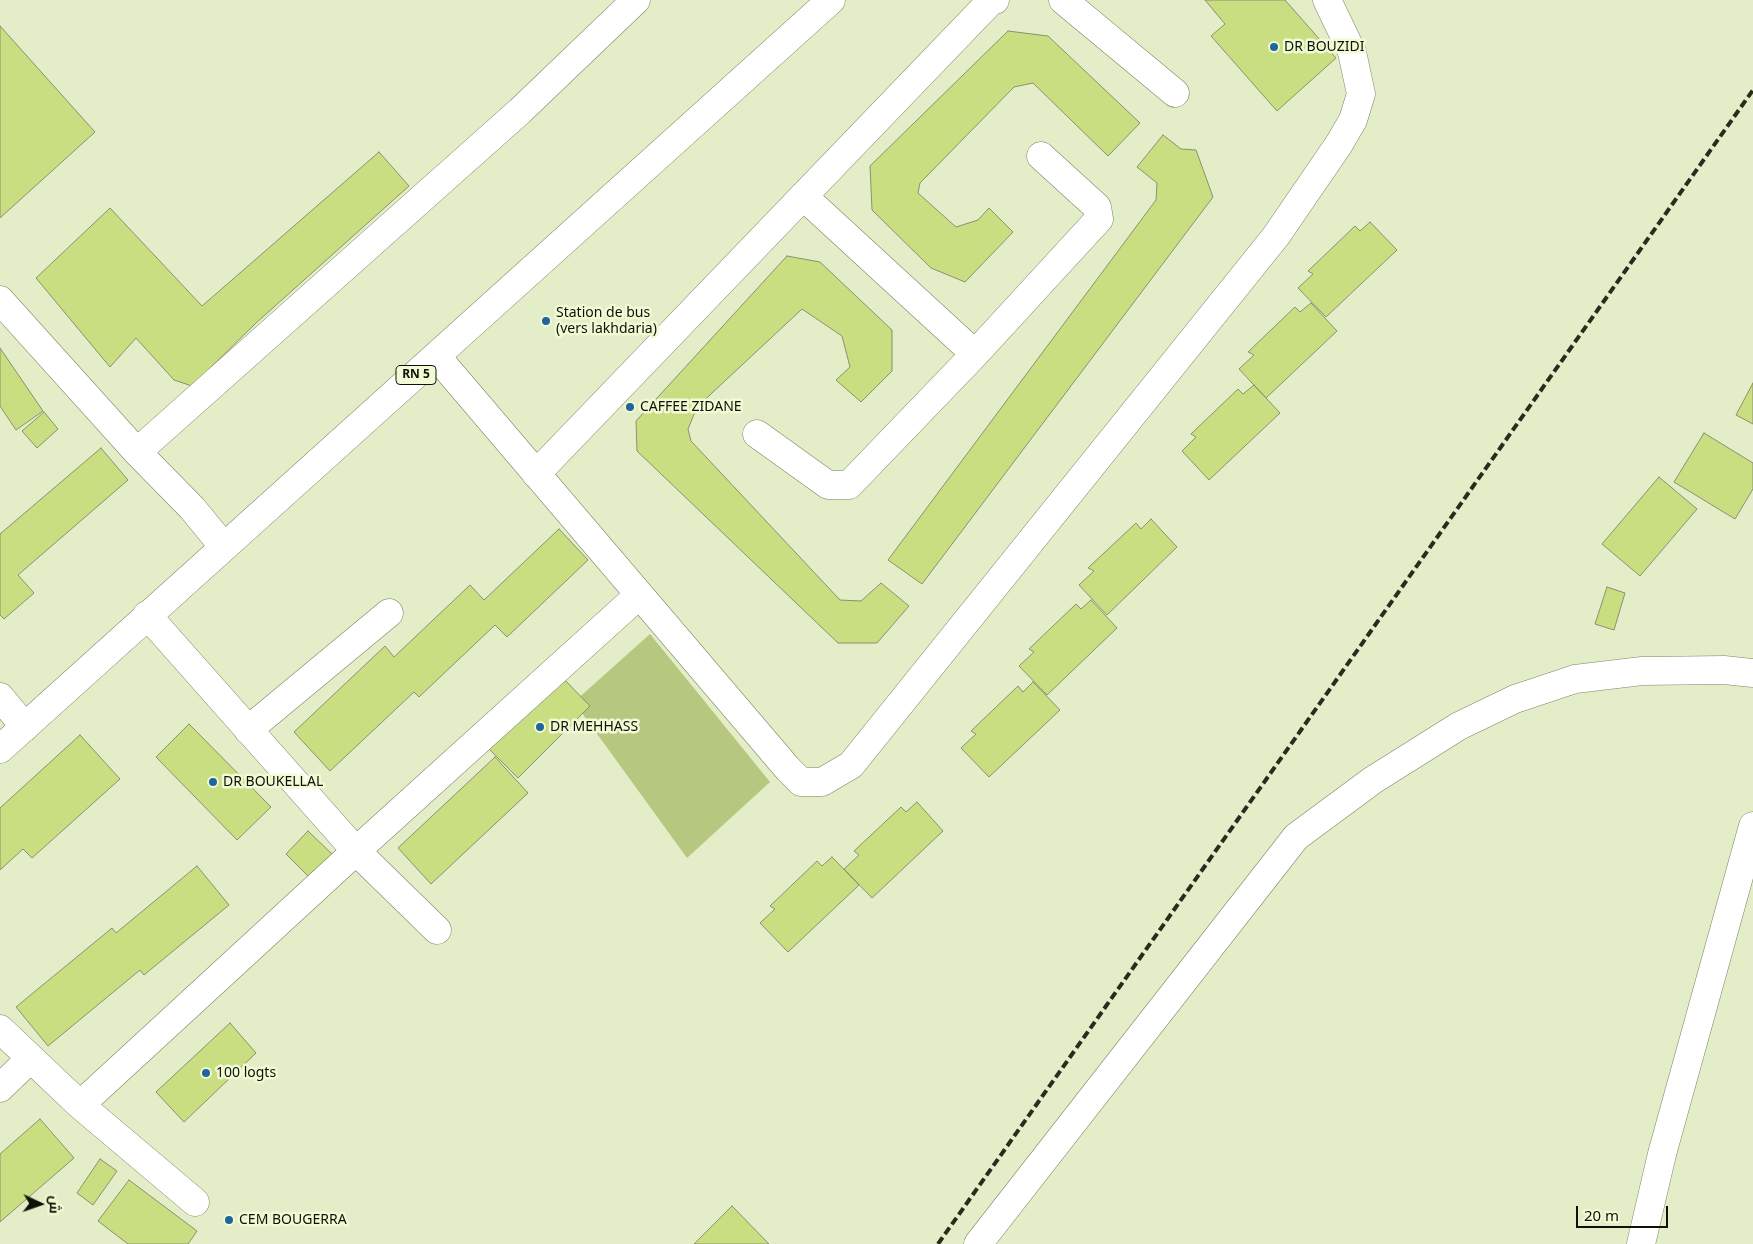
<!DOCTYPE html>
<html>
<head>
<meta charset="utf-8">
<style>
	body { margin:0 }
	#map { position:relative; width:1753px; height:1244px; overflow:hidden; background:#e3edc8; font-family:"Noto Sans",Cairo,sans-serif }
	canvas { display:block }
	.north { position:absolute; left:15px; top:1179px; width:50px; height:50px; -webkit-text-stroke:4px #f0fad5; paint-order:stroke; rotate:93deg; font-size:14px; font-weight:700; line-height:20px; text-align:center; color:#0f1206 }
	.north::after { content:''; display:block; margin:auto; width:18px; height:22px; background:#0f1206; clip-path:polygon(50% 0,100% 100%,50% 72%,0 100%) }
	.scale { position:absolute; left:1576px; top:1206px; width:92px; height:22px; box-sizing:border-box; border:2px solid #0f1206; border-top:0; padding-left:6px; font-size:15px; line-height:18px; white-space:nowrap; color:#0f1206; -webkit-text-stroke:4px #f0fad5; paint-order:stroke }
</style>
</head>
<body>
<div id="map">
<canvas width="1753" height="1244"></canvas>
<div class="north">ش</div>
<div class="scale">20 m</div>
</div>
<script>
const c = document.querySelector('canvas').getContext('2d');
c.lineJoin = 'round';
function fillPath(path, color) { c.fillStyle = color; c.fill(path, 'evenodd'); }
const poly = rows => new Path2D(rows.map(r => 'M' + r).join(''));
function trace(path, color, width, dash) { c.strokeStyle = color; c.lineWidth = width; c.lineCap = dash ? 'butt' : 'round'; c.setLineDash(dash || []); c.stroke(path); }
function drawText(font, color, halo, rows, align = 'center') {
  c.font = font + ' "Noto Sans",sans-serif'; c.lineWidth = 5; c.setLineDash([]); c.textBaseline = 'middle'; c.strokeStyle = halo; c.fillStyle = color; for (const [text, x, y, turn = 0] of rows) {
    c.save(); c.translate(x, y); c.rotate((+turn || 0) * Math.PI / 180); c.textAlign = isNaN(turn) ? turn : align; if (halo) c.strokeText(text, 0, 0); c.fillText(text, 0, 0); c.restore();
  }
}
fillPath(poly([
	[650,634,770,782,687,858,574,702]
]), '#b6c87f');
const building = poly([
	[1205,0,1285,0,1336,58,1277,111,1211,36,1225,24,1205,0],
	[0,26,95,132,0,218,0,26],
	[1008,31,1048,36,1140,123,1108,156,1033,83,1014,87,920,183,918,193,956,227,978,220,989,208,1013,232,965,282,931,268,872,210,870,166,1008,31],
	[1163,135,1181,149,1196,150,1213,197,922,584,888,560,1156,200,1157,183,1137,167,1163,135],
	[379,152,409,186,256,323,192,386,174,380,136,338,110,367,36,278,110,208,202,306,379,152],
	[1370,222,1397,250,1326,317,1298,288,1313,274,1308,271,1355,226,1360,231,1370,222],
	[787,256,820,262,892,330,892,371,861,402,836,380,850,367,842,336,802,309,697,407,688,429,691,441,840,600,861,601,881,583,909,606,877,643,838,643,637,451,636,421,787,256],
	[1311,303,1337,331,1266,398,1239,369,1254,355,1248,352,1295,307,1300,312,1311,303],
	[0,348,43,411,16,430,0,406,0,348],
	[1753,383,1753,424,1736,415,1753,383],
	[1254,385,1280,413,1209,480,1182,451,1196,437,1191,434,1238,389,1243,394,1254,385],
	[44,412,58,429,37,448,22,431,44,412],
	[1704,433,1753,463,1753,489,1735,519,1674,482,1704,433],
	[101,448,128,480,18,575,34,593,4,619,0,615,0,534,101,448],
	[1659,477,1697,509,1640,576,1602,544,1659,477],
	[1151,519,1177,547,1107,615,1079,585,1094,571,1088,568,1136,523,1141,529,1151,519],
	[559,529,588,560,507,637,495,625,419,697,414,692,330,771,294,732,385,646,394,657,470,585,484,600,559,529],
	[1607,587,1625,593,1614,630,1595,624,1607,587],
	[1091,600,1117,628,1047,695,1019,666,1034,652,1029,649,1076,604,1081,609,1091,600],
	[561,676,590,706,518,778,489,749,561,676],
	[1033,682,1060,710,989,777,961,748,976,734,971,731,1018,686,1023,692,1033,682],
	[189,724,271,807,237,840,156,757,189,724],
	[80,735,120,779,32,858,23,849,0,870,0,808,80,735],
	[495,757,528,793,431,884,398,848,495,757],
	[917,802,943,831,872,898,844,869,859,855,854,851,901,807,906,812,917,802],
	[308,831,332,854,309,877,286,854,308,831],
	[832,857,859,885,788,952,760,923,775,909,770,906,817,861,822,866,832,857],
	[197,866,229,905,144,975,140,970,48,1046,16,1007,112,928,116,933,197,866],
	[230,1023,256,1053,184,1122,156,1092,230,1023],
	[40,1119,74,1158,0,1222,0,1154,40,1119],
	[100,1159,117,1171,93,1205,77,1193,100,1159],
	[129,1180,197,1231,188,1244,128,1244,98,1221,129,1180],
	[732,1206,769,1244,694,1244,732,1206]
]);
fillPath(building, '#c9de80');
trace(building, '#89916f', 1);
const street = poly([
	[1063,0,1175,93],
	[803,196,975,354],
	[0,300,137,452],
	[437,357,788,769,801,782,822,782,851,765,1276,236,1339,144,1353,120,1361,94,1352,52,1327,0],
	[757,434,828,485,849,485,975,354,1099,219,1097,207,1041,156],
	[536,474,991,1,995,0],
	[224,547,192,508,137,452,520,111,636,0],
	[147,615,356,851,437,930],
	[0,697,25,727],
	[248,730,389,613],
	[0,1029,80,1105,356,851,639,595],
	[0,1088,30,1059],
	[80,1105,195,1202]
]);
const secondary = poly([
	[978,1244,1296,837,1373,780,1459,726,1515,699,1575,679,1642,671,1724,670,1753,673],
	[1641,1244,1662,1154,1753,826]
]);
const primary = poly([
	[0,749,831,0]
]);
trace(street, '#7c8563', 29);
trace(secondary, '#7c8563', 29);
trace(primary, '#7c8563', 29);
trace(street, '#fff', 28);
trace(secondary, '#fff', 28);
trace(primary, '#fff', 28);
trace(poly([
	[938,1244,1753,90]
]), '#282c1d', 4, [8, 4]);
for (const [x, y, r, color] of [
	[1274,47,5,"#21659a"],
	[546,321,5,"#21659a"],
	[630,407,5,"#21659a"],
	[540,727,5,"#21659a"],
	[213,782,5,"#21659a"],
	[206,1073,5,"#21659a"],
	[229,1220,5,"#21659a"]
]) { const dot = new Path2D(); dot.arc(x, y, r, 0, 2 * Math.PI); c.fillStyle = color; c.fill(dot); trace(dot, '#f0fad5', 2); }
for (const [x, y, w] of [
	[416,375,40]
]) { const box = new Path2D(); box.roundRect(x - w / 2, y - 9.5, w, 19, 4); c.fillStyle = '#f0fad5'; c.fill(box); trace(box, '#0f1206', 1); }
drawText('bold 12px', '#0f1206', null, [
	["RN 5",416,375]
]);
drawText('14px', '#0f1206', '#f0fad5', [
	["DR BOUZIDI",1284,47],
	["Station de bus",556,313],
	["(vers lakhdaria)",556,329],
	["CAFFEE ZIDANE",640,407],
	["DR MEHHASS",550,727],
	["DR BOUKELLAL",223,782],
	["100 logts",216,1073],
	["CEM BOUGERRA",239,1220]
], 'left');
</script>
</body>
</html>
